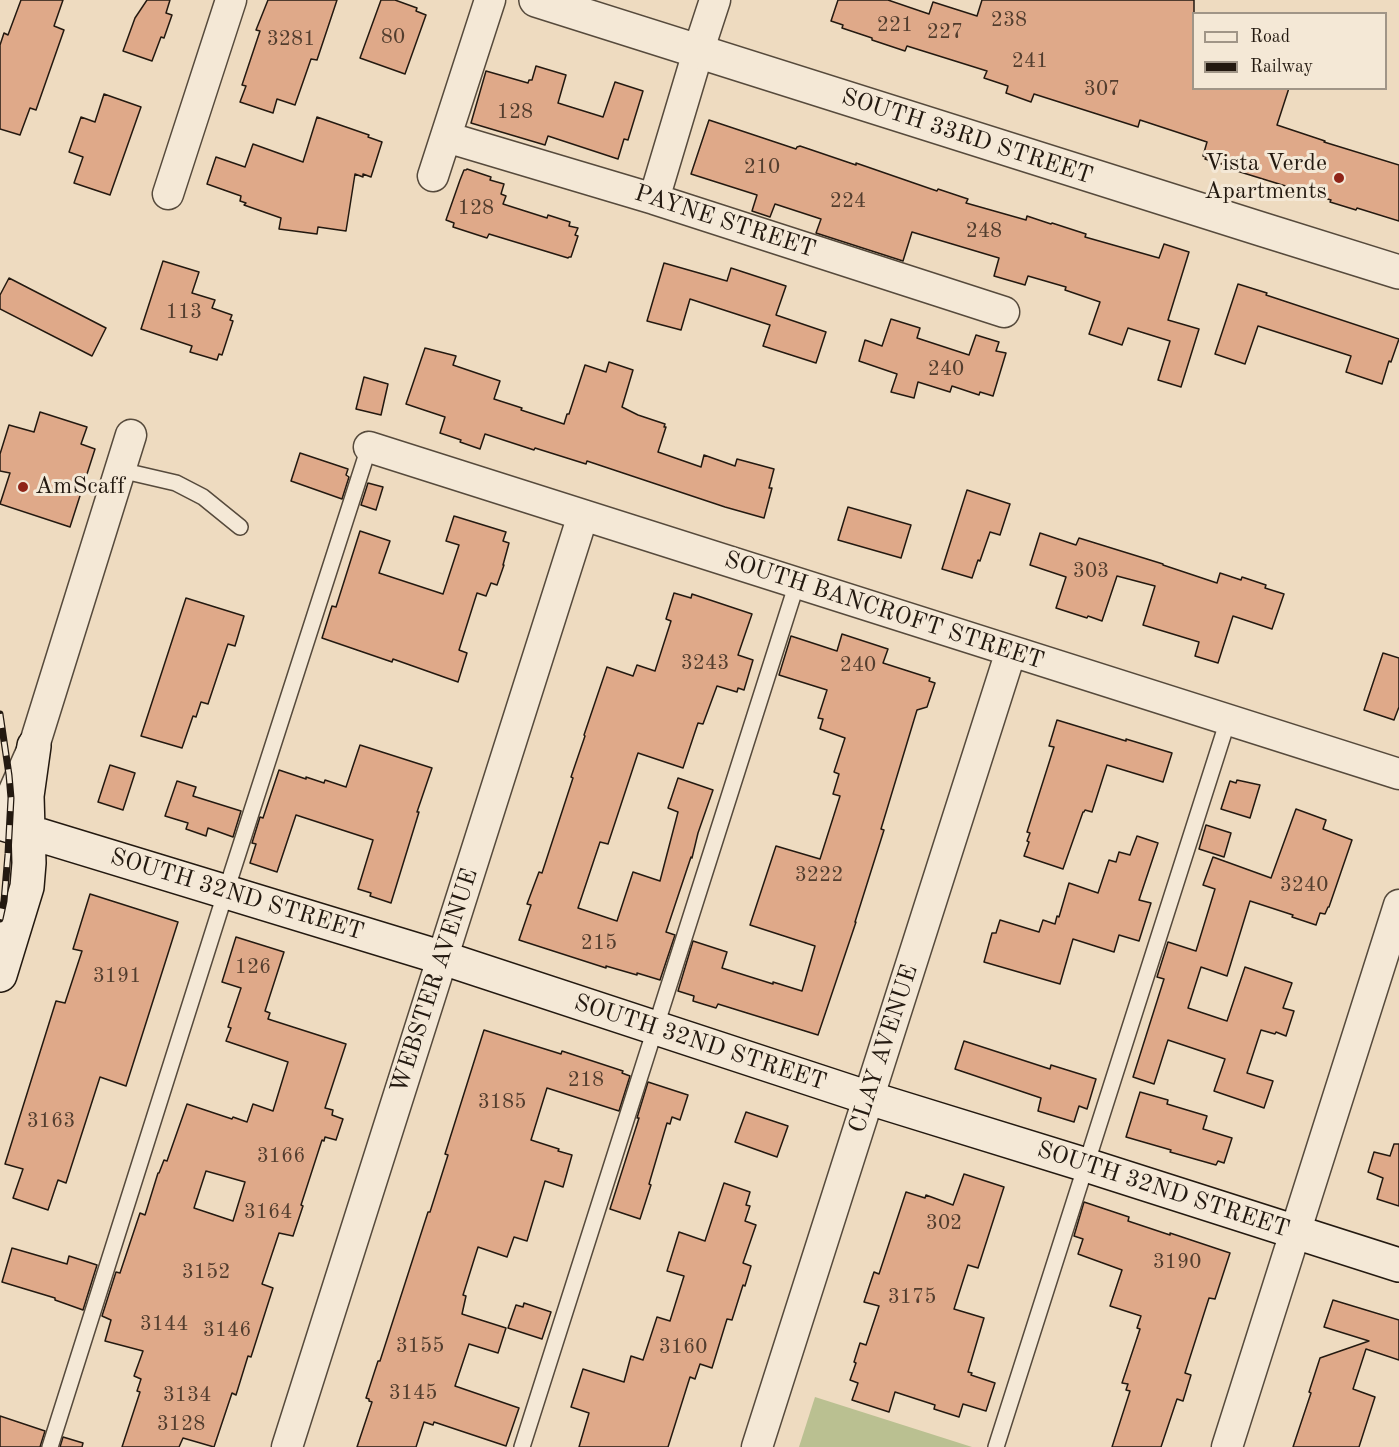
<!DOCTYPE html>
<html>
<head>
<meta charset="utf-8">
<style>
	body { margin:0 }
	#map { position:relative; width:1399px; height:1447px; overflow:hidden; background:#eedbc0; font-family:"Old Standard TT",serif }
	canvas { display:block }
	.legend { position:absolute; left:1192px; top:12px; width:195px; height:78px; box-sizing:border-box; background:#f4e8d6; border:2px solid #a09587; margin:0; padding:8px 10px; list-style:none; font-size:18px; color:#231910 }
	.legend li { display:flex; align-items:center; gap:12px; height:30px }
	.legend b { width:30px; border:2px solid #a09587 }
</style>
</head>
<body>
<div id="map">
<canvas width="1399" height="1447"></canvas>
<ul class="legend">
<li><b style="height:8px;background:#f4e8d6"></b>Road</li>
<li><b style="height:8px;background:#231910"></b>Railway</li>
</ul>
</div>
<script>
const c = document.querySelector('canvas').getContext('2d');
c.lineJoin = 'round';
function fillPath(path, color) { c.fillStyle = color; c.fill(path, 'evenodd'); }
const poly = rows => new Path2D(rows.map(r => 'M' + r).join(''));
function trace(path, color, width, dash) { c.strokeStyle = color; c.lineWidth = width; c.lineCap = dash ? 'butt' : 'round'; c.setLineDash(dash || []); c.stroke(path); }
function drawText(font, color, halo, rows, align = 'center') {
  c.font = font + ' "Old Standard TT",serif'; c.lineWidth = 6; c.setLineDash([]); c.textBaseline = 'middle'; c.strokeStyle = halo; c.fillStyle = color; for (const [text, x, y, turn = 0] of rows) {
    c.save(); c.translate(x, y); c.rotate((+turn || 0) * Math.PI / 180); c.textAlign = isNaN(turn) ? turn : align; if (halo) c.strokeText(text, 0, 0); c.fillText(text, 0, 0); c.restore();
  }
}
fillPath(poly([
	[815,1397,972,1447,799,1447]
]), '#bac091');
const building = poly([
	[21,0,63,0,54,26,64,30,36,110,30,108,20,135,0,129,0,45,4,33,8,35,21,0],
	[147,0,170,0,166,13,172,15,164,38,161,37,152,61,123,51,135,18,147,0],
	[268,0,337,0,317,60,311,59,295,105,277,99,273,113,240,102,246,86,242,85,260,31,256,30,268,0],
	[381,0,395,0,417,8,416,11,426,15,405,74,360,58,381,0],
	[838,0,888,0,929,14,933,2,977,16,982,0,1194,0,1194,88,1289,88,1277,125,1325,141,1324,142,1399,165,1399,221,1357,208,1356,210,1330,202,1331,200,1224,167,1225,165,1205,159,1206,157,1203,156,1207,142,1140,120,1138,127,1034,94,1031,102,1006,93,1008,86,984,78,987,71,907,46,905,51,872,40,872,38,842,28,843,25,831,21,838,0],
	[536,66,566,75,558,103,603,117,615,82,643,91,628,140,624,139,618,159,548,136,545,145,471,123,486,71,528,83,529,80,532,80,536,66],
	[104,94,141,107,110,195,74,183,83,157,69,152,81,117,95,122,104,94],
	[317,117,369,135,368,137,382,142,371,177,363,174,363,177,355,174,346,231,318,227,317,234,279,229,281,218,244,205,246,203,240,201,241,196,207,184,216,157,245,167,253,144,303,162,317,117],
	[709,120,796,149,797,147,800,146,856,165,856,163,937,191,938,189,968,199,966,203,1026,220,1027,216,1051,224,1052,223,1086,234,1085,237,1159,258,1164,244,1189,252,1168,320,1199,329,1181,387,1158,380,1170,341,1128,328,1122,345,1089,334,1100,302,1065,290,1066,287,1028,276,1025,285,994,276,999,258,912,232,903,261,816,233,821,219,775,204,770,217,752,211,757,195,691,174,709,120],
	[467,169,491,177,490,180,504,184,501,194,506,196,503,204,547,218,548,215,570,222,569,226,578,228,575,235,578,236,571,257,569,257,568,258,489,234,487,238,453,227,454,223,446,220,460,180,464,170,466,170,467,169],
	[163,261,199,272,192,293,215,300,212,308,232,315,230,320,233,321,222,355,219,354,217,360,190,352,192,346,141,329,163,261],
	[664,263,727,281,731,268,786,286,776,315,826,332,816,363,763,346,770,325,690,299,681,330,647,321,664,263],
	[9,278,106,328,92,356,0,309,0,295,9,278],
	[1238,284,1267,293,1266,295,1399,339,1391,362,1389,361,1382,384,1346,372,1351,356,1258,326,1245,364,1215,354,1238,284],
	[891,319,920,328,917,338,969,355,976,335,999,342,996,351,1006,353,993,396,980,392,979,395,952,386,950,392,918,382,914,398,891,392,897,374,859,361,865,340,882,346,891,319],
	[425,348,456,356,453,365,500,381,494,399,522,408,521,410,564,424,567,414,569,414,585,365,606,372,609,362,633,370,622,407,638,415,665,424,664,427,666,427,658,452,701,467,704,455,735,466,737,459,774,469,769,488,772,488,764,518,725,507,587,461,586,464,535,448,534,450,485,434,480,449,460,442,461,440,440,433,445,417,406,404,425,348],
	[364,377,388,384,381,415,356,409,364,377],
	[40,412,87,427,81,444,95,449,70,527,0,504,10,473,0,471,0,454,9,425,34,432,40,412],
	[300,453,348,469,346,475,349,477,342,499,291,481,300,453],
	[368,483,383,487,376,510,361,505,368,483],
	[967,490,1010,504,1000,535,990,532,980,561,978,560,972,578,942,569,967,490],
	[848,507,911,525,901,558,838,540,848,507],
	[454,516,506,532,503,541,509,543,503,565,504,565,497,585,491,583,486,596,477,593,459,650,467,653,458,682,393,659,392,662,322,638,332,606,336,607,360,531,390,541,379,573,443,594,459,545,446,541,454,516],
	[1040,533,1076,545,1079,538,1163,564,1163,565,1217,583,1220,573,1241,580,1242,577,1266,585,1265,588,1284,594,1272,629,1233,616,1218,663,1195,656,1199,642,1143,625,1155,586,1117,576,1102,621,1088,616,1087,618,1056,608,1066,577,1030,565,1040,533],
	[674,593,691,598,692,594,752,614,738,655,753,660,744,690,738,688,737,692,717,686,703,724,698,723,683,768,638,753,608,844,600,842,578,908,617,921,633,872,660,881,678,812,668,808,678,778,713,790,698,833,692,858,691,857,666,932,675,935,660,980,637,973,637,975,606,966,606,968,519,940,531,905,527,904,539,872,542,873,573,778,571,777,585,736,584,735,607,667,633,676,637,665,655,671,671,621,666,619,674,593],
	[186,598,244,616,235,646,228,644,208,704,201,702,196,717,193,716,182,748,141,736,186,598],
	[842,634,888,649,883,663,930,678,929,681,935,683,927,707,917,710,881,829,884,830,855,922,856,922,818,1035,718,1004,716,1008,693,1001,694,996,678,991,693,941,727,952,722,968,773,984,773,982,802,991,815,946,750,925,776,846,820,859,840,796,833,794,839,774,834,772,845,738,820,729,823,719,818,718,827,690,779,675,791,636,837,651,842,634],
	[1383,653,1399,658,1399,707,1394,720,1364,710,1383,653],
	[1057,720,1126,741,1126,739,1172,753,1163,782,1107,765,1092,812,1085,810,1084,812,1083,812,1063,869,1024,856,1029,842,1027,841,1030,833,1027,832,1054,747,1049,746,1057,720],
	[360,745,432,768,417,812,419,812,391,903,370,896,371,893,358,889,373,840,296,815,277,872,250,863,256,844,252,843,260,817,263,818,279,770,306,779,306,777,324,783,325,780,346,787,360,745],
	[110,765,135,773,123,810,98,802,110,765],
	[1237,780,1260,785,1250,818,1221,809,1230,781,1236,783,1237,780],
	[177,781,196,787,193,796,241,811,233,837,208,828,206,836,186,829,188,823,165,816,177,781],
	[1296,809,1326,820,1323,829,1352,840,1329,907,1328,907,1325,914,1320,913,1316,925,1292,917,1293,915,1250,901,1227,976,1201,967,1188,1008,1227,1021,1245,967,1292,983,1283,1008,1294,1011,1286,1036,1276,1032,1275,1034,1261,1030,1247,1073,1273,1081,1264,1108,1214,1091,1225,1059,1168,1040,1154,1084,1133,1077,1164,979,1157,977,1168,942,1196,951,1215,889,1203,885,1213,857,1271,878,1296,809],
	[1206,825,1231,833,1224,857,1199,849,1206,825],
	[1137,836,1158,843,1139,900,1151,903,1139,941,1119,935,1114,952,1073,939,1060,984,984,962,992,933,996,933,1000,920,1039,932,1043,920,1055,924,1057,916,1059,917,1069,883,1098,893,1109,860,1116,862,1119,852,1130,855,1137,836],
	[90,894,178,922,126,1086,100,1077,66,1183,58,1180,48,1210,13,1198,23,1169,5,1164,56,1001,65,1003,82,951,73,949,90,894],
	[236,937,284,952,265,1011,270,1013,268,1019,346,1044,325,1108,333,1110,332,1115,343,1119,336,1140,325,1137,324,1141,322,1140,301,1205,303,1206,293,1236,279,1233,262,1284,273,1288,251,1357,248,1356,236,1395,232,1393,214,1447,183,1438,179,1447,122,1447,140,1392,137,1391,141,1379,134,1376,143,1351,105,1341,111,1320,102,1316,116,1272,120,1273,140,1213,145,1215,158,1173,159,1173,164,1160,167,1161,187,1104,232,1119,233,1117,247,1122,253,1104,273,1111,288,1062,226,1041,231,1028,228,1027,241,988,222,982,236,937],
	[206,1171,245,1182,233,1221,194,1208,206,1171],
	[484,1030,561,1054,562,1051,623,1071,622,1073,630,1076,619,1111,547,1088,531,1140,559,1149,558,1151,572,1155,563,1187,545,1181,527,1241,514,1237,507,1257,478,1247,463,1295,466,1296,462,1314,506,1328,498,1353,469,1344,455,1386,519,1408,506,1446,434,1422,433,1425,424,1422,416,1447,357,1447,372,1402,369,1401,369,1399,366,1398,378,1361,380,1361,428,1212,430,1212,448,1155,445,1154,484,1030],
	[964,1041,1050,1069,1051,1065,1096,1079,1087,1109,1079,1106,1074,1122,1038,1111,1041,1098,955,1069,964,1041],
	[648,1082,688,1095,680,1120,672,1117,670,1124,667,1123,649,1184,651,1185,640,1219,610,1209,639,1118,637,1118,648,1082],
	[1140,1092,1168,1100,1167,1104,1207,1116,1203,1129,1232,1138,1224,1163,1218,1161,1216,1165,1170,1152,1171,1150,1126,1137,1140,1092],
	[746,1112,788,1126,777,1157,735,1142,746,1112],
	[1394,1144,1399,1144,1399,1206,1377,1199,1383,1178,1368,1172,1374,1152,1390,1156,1394,1144],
	[964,1174,1004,1187,978,1268,968,1265,954,1309,984,1318,968,1372,972,1373,971,1375,995,1383,986,1411,963,1404,959,1417,934,1409,935,1405,895,1392,889,1412,852,1400,858,1383,850,1380,856,1363,854,1362,860,1343,866,1345,879,1306,864,1302,874,1272,879,1274,906,1192,925,1198,926,1195,953,1205,964,1174],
	[724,1183,750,1192,746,1205,750,1206,745,1221,756,1225,743,1263,751,1266,745,1286,743,1285,732,1320,727,1319,712,1368,700,1364,695,1379,690,1377,668,1447,579,1447,589,1413,571,1407,583,1369,624,1382,631,1356,643,1360,657,1317,670,1321,684,1276,667,1271,679,1232,705,1241,724,1183],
	[1084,1202,1129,1217,1128,1221,1170,1235,1170,1233,1230,1253,1215,1299,1209,1298,1185,1373,1191,1375,1183,1401,1177,1399,1161,1447,1112,1447,1130,1391,1126,1390,1128,1384,1122,1383,1140,1329,1137,1328,1141,1316,1110,1306,1122,1270,1078,1254,1083,1239,1074,1236,1084,1202],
	[12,1248,67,1264,69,1256,97,1265,83,1310,55,1300,55,1298,2,1282,12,1248],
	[1333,1300,1399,1320,1399,1360,1366,1349,1353,1389,1375,1397,1359,1447,1293,1447,1311,1393,1309,1392,1320,1358,1369,1341,1324,1327,1333,1300],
	[524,1303,551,1312,542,1339,508,1328,516,1305,523,1307,524,1303],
	[0,1416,45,1431,40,1447,0,1447,0,1416],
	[63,1437,83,1443,82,1447,60,1447,63,1437]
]);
fillPath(building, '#dfa989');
trace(building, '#231910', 1.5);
const service = poly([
	[120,470,176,483,203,497,240,527],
	[50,1447,226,891,369,447],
	[522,1447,797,583],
	[996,1447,1228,720]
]);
const minor = poly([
	[446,137,654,199,1004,312],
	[433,176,490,0],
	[168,194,231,0],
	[654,199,698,52,715,0],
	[369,447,1399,774],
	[2,823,11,798,34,746,131,435],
	[287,1447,583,515],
	[757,1447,1011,651],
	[1227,1447,1399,905]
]);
const tertiary = poly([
	[536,0,1261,229,1399,272]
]);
const secondary = poly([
	[0,823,443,958,869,1098,1086,1165,1399,1265],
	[0,975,27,887,29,863,27,796,34,746]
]);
trace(service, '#564a3c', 18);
trace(minor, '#564a3c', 33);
trace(tertiary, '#564a3c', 36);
trace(secondary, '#231910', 36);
trace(service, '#f4e8d6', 15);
trace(minor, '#f4e8d6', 30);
trace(tertiary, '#f4e8d6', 33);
trace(secondary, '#f4e8d6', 33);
const rail = poly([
	[0,714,9,775,11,798,8,854,4,901,0,919]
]);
trace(rail, '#231910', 7);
trace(rail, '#f4e8d6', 4.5, [14]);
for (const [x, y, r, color] of [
	[1339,178,6,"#8f2418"],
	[23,487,6,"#8f2418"]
]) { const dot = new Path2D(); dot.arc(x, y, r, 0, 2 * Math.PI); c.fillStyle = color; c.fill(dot); trace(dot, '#f4e8d6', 2); }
drawText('21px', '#523d2e', null, [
	["238",1009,20],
	["221",895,25],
	["227",945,32],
	["80",393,37],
	["3281",291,39],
	["241",1030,61],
	["307",1102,89],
	["128",515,112],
	["210",762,167],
	["224",848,201],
	["128",476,208],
	["248",984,231],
	["113",184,312],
	["240",946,369],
	["303",1091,571],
	["3243",705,663],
	["240",858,665],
	["3222",819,875],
	["3240",1304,885],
	["215",599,943],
	["126",253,967],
	["3191",117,976],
	["218",586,1080],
	["3185",502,1102],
	["3163",51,1121],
	["3166",281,1156],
	["3164",268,1212],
	["302",944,1223],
	["3190",1177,1262],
	["3152",206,1272],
	["3175",912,1297],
	["3144",164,1324],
	["3146",227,1330],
	["3155",420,1346],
	["3160",683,1347],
	["3145",413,1393],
	["3134",187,1395],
	["3128",181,1424]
]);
drawText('24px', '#231910', '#f4e8d6', [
	["SOUTH 33RD STREET",967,137,18],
	["PAYNE STREET",725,222,18],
	["SOUTH BANCROFT STREET",884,611,18],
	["SOUTH 32ND STREET",237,895,17],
	["WEBSTER AVENUE",435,981,-72],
	["SOUTH 32ND STREET",700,1043,18],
	["CLAY AVENUE",884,1049,-72],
	["SOUTH 32ND STREET",1163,1190,18]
]);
drawText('24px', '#231910', '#f4e8d6', [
	["Vista Verde",1327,164],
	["Apartments",1327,192],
	["AmScaff",35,487,"left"]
], 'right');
</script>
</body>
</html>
